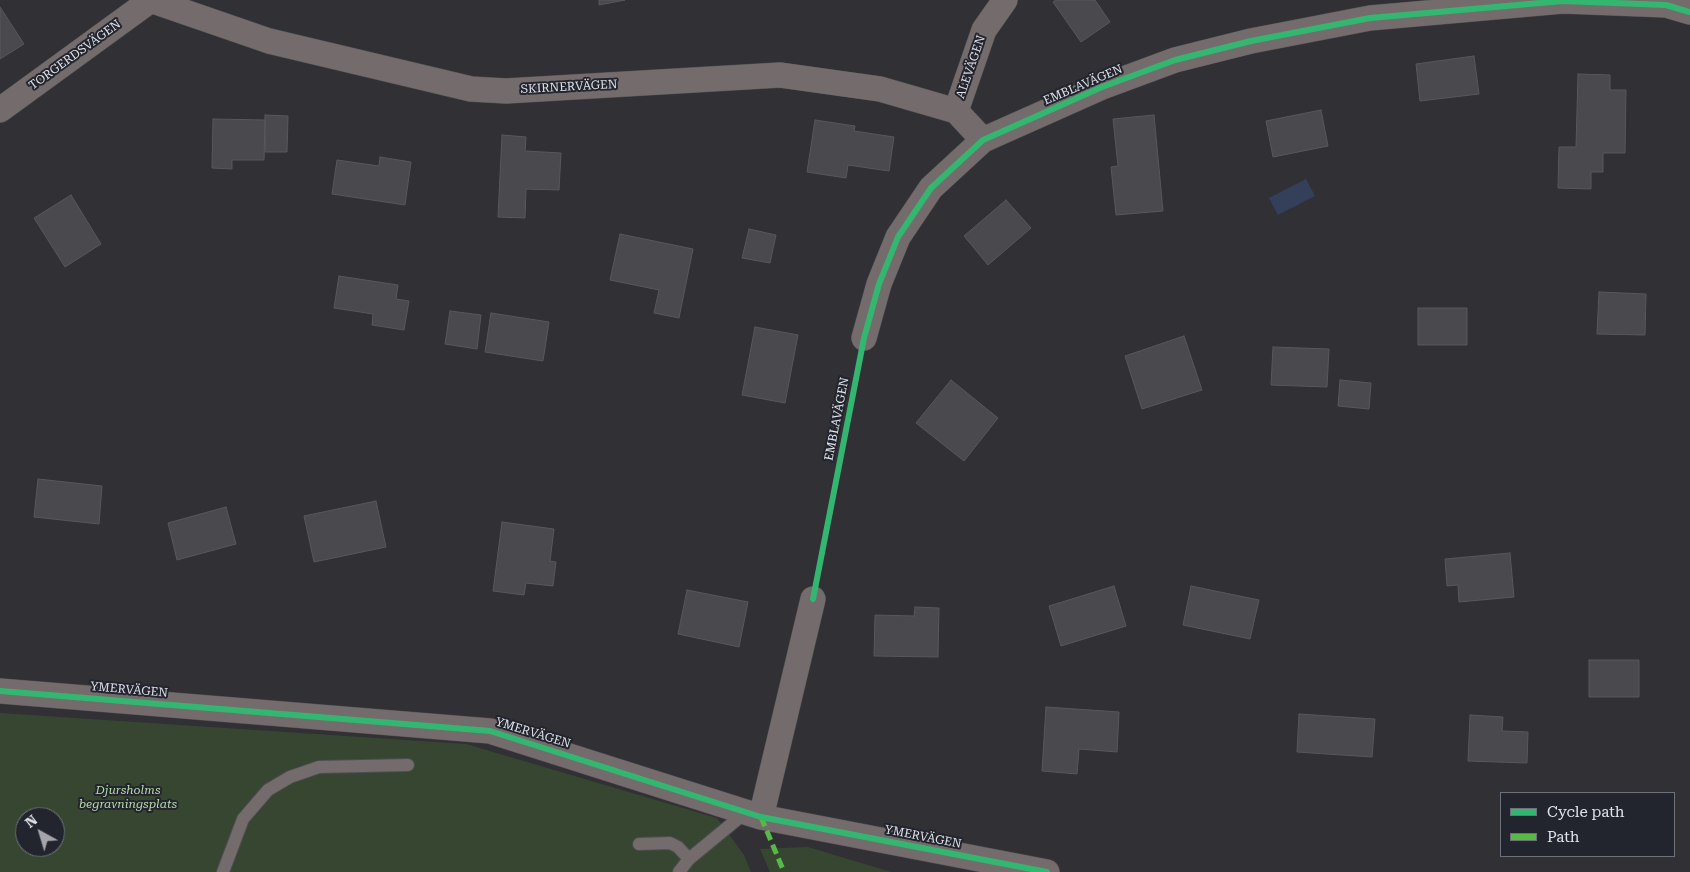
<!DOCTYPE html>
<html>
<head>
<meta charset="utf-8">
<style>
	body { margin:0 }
	#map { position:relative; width:1690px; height:872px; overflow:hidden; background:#303035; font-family:"Roboto Serif",serif }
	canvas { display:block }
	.legend { position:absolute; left:1500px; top:792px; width:175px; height:65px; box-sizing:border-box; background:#23252e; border:1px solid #6f7179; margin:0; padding:6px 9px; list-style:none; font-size:15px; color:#e2e4ea }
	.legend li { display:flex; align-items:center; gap:10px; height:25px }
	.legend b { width:25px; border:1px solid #6f7179 }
	.north { position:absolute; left:15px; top:807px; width:50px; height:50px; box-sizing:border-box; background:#23252e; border:1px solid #6f7179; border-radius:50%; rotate:321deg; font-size:14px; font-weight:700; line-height:20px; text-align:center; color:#e2e4ea }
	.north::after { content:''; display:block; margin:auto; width:18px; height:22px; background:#a4a5ab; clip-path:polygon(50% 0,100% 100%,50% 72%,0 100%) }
</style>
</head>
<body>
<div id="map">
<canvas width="1690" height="872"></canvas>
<ul class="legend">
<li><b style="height:6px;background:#33b770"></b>Cycle path</li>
<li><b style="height:6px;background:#58b947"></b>Path</li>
</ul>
<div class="north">N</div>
</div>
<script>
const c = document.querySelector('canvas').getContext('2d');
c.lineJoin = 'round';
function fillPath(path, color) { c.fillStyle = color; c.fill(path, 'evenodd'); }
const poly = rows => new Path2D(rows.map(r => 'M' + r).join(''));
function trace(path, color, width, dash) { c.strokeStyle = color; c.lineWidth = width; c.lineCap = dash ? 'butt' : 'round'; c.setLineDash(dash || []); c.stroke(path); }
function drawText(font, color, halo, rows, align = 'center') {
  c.font = font + ' "Roboto Serif",serif'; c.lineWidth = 4; c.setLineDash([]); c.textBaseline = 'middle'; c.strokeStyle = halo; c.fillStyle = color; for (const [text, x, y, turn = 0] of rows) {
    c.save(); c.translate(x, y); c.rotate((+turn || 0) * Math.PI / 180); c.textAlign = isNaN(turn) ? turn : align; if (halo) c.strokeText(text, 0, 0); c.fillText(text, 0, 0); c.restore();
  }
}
fillPath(poly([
	[0,713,466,744,717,818,744,855,751,872,0,872],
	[25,817,55,817,55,847,25,847],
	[808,847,891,872,770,872,760,849]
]), '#374631');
fillPath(poly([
	[1306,179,1315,196,1278,215,1269,198]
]), '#344059');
const building = poly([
	[599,0,625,0,599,5,599,0],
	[1056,0,1095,0,1110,22,1081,42,1053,2,1056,0],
	[0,7,24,44,0,59,0,7],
	[1474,56,1479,94,1420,101,1416,64,1474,56],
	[1578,74,1610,75,1610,90,1626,90,1625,153,1603,153,1603,172,1591,172,1591,189,1558,188,1559,147,1576,147,1578,74],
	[1321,110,1328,146,1273,157,1266,121,1321,110],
	[265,115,288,116,287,152,265,152,265,115],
	[1154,115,1163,211,1116,215,1111,167,1118,166,1113,119,1154,115],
	[213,119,265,120,264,160,232,160,232,169,212,168,213,119],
	[815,120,855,126,854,131,894,137,889,171,848,165,846,178,807,172,815,120],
	[502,135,526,137,525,151,561,153,559,190,526,189,525,218,498,217,502,135],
	[380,157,411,162,405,205,332,194,337,160,379,166,380,157],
	[71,195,101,244,65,267,34,218,71,195],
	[1006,200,1031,228,988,265,964,236,1006,200],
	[749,229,776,235,770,263,742,258,749,229],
	[620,234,693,249,679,318,654,313,659,290,610,280,620,234],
	[339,276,398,285,396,299,409,301,404,330,372,325,373,314,334,308,339,276],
	[1599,292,1646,294,1645,335,1597,334,1599,292],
	[1418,308,1467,308,1467,345,1418,345,1418,308],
	[450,311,481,315,477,349,445,344,450,311],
	[491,313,549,322,543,361,485,352,491,313],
	[755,327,798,335,785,403,742,395,755,327],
	[1184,336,1202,390,1142,409,1125,356,1184,336],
	[1273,347,1329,349,1327,387,1271,385,1273,347],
	[951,380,998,418,964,461,916,423,951,380],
	[1340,380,1371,383,1369,409,1338,406,1340,380],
	[38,479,102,486,99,524,34,517,38,479],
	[376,501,386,547,314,562,304,516,376,501],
	[226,507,236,544,177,560,168,523,226,507],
	[502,522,554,529,550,561,556,562,553,586,526,583,524,595,493,591,502,522],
	[1510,553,1514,597,1459,602,1458,585,1447,586,1445,559,1510,553],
	[1114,586,1126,626,1061,646,1049,606,1114,586],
	[1191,586,1259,600,1250,639,1183,625,1191,586],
	[687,590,748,602,739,647,678,634,687,590],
	[915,607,939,608,938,657,874,656,875,615,914,616,915,607],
	[1589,660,1639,660,1639,697,1589,697,1589,660],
	[1046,707,1119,712,1117,752,1079,749,1077,774,1042,771,1046,707],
	[1299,714,1375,719,1372,757,1297,752,1299,714],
	[1470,715,1503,717,1502,731,1528,732,1527,763,1468,761,1470,715]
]);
fillPath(building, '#4a4a4e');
trace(building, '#58585c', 1);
const lane = poly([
	[639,844,670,843,678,847,689,859],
	[223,872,243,819,268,790,290,777,319,767,408,765],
	[679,872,689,859,746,812]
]);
const street = poly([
	[150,0,269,41,471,89,506,91,780,75,880,89,956,111,983,140],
	[0,110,151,0],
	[956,111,984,30,1005,0],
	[864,338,879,284,898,237,931,188,983,140,1102,87,1175,60,1251,41,1370,18,1563,1,1666,5,1690,12],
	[0,691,490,731,761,817,1047,872],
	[761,817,813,599]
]);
trace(lane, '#4d4e51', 14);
trace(street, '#4d4e51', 26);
trace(lane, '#746b6c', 12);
trace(street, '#746b6c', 25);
trace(poly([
	[761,817,784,872]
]), '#58b947', 5, [10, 5]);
trace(poly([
	[813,599,864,338,879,284,898,237,931,188,983,140,1102,87,1175,60,1251,41,1370,18,1563,1,1666,5,1690,12],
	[0,691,490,731,761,817,1047,872]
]), '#33b770', 6);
drawText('12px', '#e2e4ea', '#23252e', [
	["TORGERDSVÄGEN",75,55,-36],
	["ALEVÄGEN",971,67,-71],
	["EMBLAVÄGEN",1083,85,-23],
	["SKIRNERVÄGEN",569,87,-3],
	["EMBLAVÄGEN",837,419,-79],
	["YMERVÄGEN",129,690,5],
	["YMERVÄGEN",533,733,17],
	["YMERVÄGEN",923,837,11]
]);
drawText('italic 12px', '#b7dba7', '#23252e', [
	["Djursholms",128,790],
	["begravningsplats",128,804]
]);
</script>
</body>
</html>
